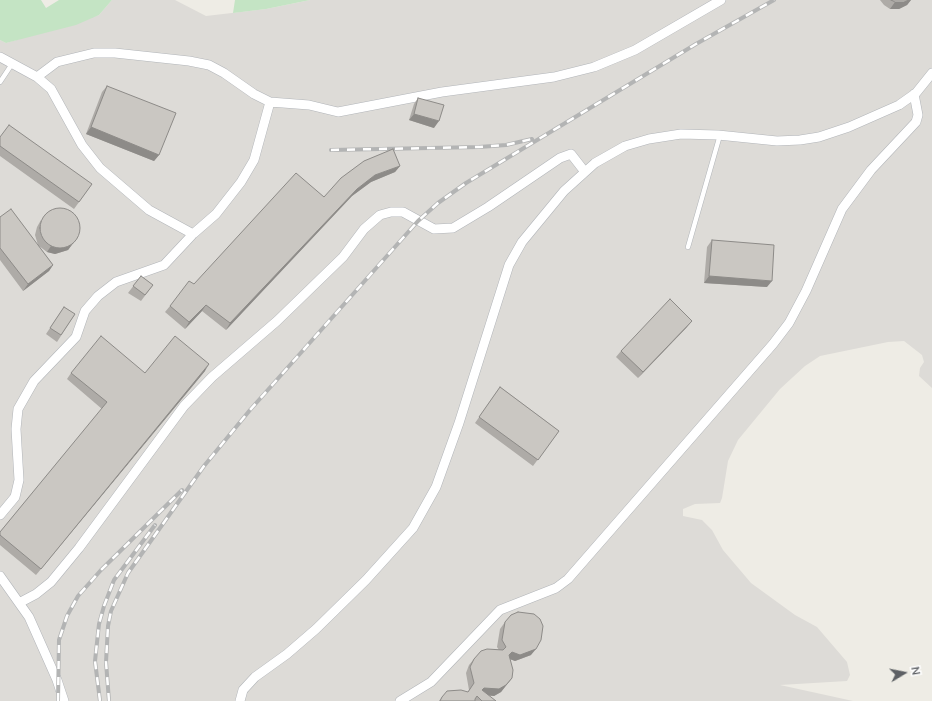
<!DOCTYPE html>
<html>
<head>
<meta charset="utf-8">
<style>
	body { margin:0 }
	#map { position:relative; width:932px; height:701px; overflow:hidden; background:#eeece5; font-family:Mulish,sans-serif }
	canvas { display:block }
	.north { position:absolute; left:884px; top:653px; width:40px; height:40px; -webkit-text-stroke:3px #fff; paint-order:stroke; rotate:80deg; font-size:11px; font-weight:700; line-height:16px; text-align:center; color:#5d6064 }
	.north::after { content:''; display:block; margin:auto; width:14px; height:18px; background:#5d6064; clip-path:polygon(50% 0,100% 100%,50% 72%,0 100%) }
</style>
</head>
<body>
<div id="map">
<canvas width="932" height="701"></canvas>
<div class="north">N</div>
</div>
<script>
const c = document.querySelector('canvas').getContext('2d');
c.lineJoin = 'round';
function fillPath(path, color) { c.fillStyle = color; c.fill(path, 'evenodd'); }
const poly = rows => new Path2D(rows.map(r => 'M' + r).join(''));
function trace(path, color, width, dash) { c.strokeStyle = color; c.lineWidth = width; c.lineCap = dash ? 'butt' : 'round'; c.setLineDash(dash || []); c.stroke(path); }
fillPath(poly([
	[112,0,175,0,206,16,266,9,310,0,932,0,932,388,919,376,920,368,924,362,922,355,904,341,888,342,820,356,805,366,780,389,738,440,728,461,722,498,720,503,695,504,683,509,683,516,702,520,712,530,723,550,751,583,795,615,817,627,847,662,850,675,847,681,780,685,853,701,0,701,0,40,6,43,99,15]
]), '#dddbd7');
fillPath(poly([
	[0,0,41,0,46,8,59,0,112,0,99,15,76,25,6,43,0,40],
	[235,0,310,0,266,9,233,13]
]), '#c4e4c4');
const service = poly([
	[0,82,12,64],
	[688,247,720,135]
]);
const minor = poly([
	[0,57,37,77,51,89,82,145,100,168,149,210,193,234],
	[37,77,57,62,94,53,115,53,189,61,209,65,224,73,254,94,270,102,309,105,338,112,442,92,554,77,594,67,635,50,721,0],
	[0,515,15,497,19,480,16,429,18,409,34,381,76,337,85,311,98,296,116,282,164,265,193,234,216,214,241,182,254,160,270,102],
	[0,576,29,617,57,680,64,701],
	[19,603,36,594,51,582,79,548,184,406,212,377,277,321,343,257,364,229,380,215,391,212,403,212,434,229,453,228,488,207,560,158,571,154,585,172],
	[240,701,243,690,255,677,287,654,316,629,366,580,413,528,436,487,459,423,509,265,522,242,564,191,595,163,625,146,649,139,681,134,718,135,777,141,800,140,819,137,849,127,899,105,916,93,932,73],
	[400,701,431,682,500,610,556,588,568,579,773,344,789,323,806,291,842,209,871,170,916,122,918,115,914,94]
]);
trace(service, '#b2b5b9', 5.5);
trace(minor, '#b2b5b9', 10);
trace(service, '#fff', 4.5);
trace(minor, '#fff', 9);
const rail = poly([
	[331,150,479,147,506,145,532,139],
	[58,701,59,640,67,616,78,596,101,570,182,490],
	[100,701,95,661,99,624,104,606,114,580,155,525],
	[109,701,106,662,108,626,111,611,128,573,204,466,250,410,418,221,438,203,466,183,696,44,774,0]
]);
trace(rail, '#b3b4b4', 4);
trace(rail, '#fff', 2.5, [8]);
fillPath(poly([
	[880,0,911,0,907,5,899,9,890,9,884,5],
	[107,86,159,155,154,161,86,134,102,92],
	[418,98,434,128,409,120,414,104],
	[0,137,92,184,74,209,0,156],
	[400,166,395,172,371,182,352,196,226,330,202,311,185,329,165,312,170,306,194,284,324,197],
	[0,217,38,245,35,235,37,227,41,220,73,243,68,250,55,254,47,252,39,246,53,265,49,271,23,291,0,260],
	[712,240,767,287,704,283,707,247],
	[141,276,153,285,141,301,128,293],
	[64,307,75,314,57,342,46,334],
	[687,327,638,378,616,357,621,351],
	[205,371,36,575,0,545,0,532,102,409,67,379,71,373,145,373],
	[500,387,559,431,533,466,475,423],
	[505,622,531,655,515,661,510,659,512,678,501,692,494,696,489,696,496,701,439,701,442,697,468,692,469,690,466,673,469,665,474,659,499,650,497,647,500,629]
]), '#aeaba7');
fillPath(poly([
	[909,0,911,0,907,5,899,9,890,9,895,2],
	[414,114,439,121,434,128,409,120],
	[91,127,159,155,154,161,86,134],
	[400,166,395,172,371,182,352,196,226,330,230,323,357,189,375,175],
	[78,237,68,250,55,254,47,252,51,246],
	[53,265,49,271,23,291,28,284],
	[709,276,772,281,767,287,704,283],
	[206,305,202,311,185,329,189,322],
	[692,321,687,327,638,378,643,372],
	[209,364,205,371,36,575,41,569],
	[536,649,531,655,515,661,507,658,512,652],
	[512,678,501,692,494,696,479,694,484,688]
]), '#8d8b88');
const building = poly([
	[891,0,909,0,904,2,895,2,891,0],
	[107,86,176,113,159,155,91,127,107,86],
	[418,98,444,105,439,121,414,114,418,98],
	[9,125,92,184,79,202,0,146,0,137,9,125],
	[393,149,400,166,375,175,357,189,230,323,206,305,189,322,170,306,189,281,194,284,296,173,324,197,341,178,364,161,393,149],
	'40 228a20 20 0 1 1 40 0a20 20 0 1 1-40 0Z',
	[11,209,53,265,28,284,0,248,0,217,11,209],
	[712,240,774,245,772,281,709,276,712,240],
	[141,276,153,285,145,295,133,286,141,276],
	[670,299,692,321,643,372,621,351,670,299],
	[64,307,75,314,61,335,50,328,64,307],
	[101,336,145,373,175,336,209,364,41,569,0,535,0,532,107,402,71,373,101,336],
	[500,387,559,431,538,460,479,417,500,387],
	[518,612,534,614,540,619,543,626,541,640,536,649,520,655,512,652,509,655,513,670,512,678,506,685,499,689,484,688,482,690,496,701,482,701,477,696,475,699,475,701,440,701,442,697,447,691,461,690,468,692,474,683,470,667,474,659,481,651,487,649,503,650,506,647,502,640,505,622,511,615,518,612]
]);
fillPath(building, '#cac7c2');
trace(building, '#8d8b88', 1);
</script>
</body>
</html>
